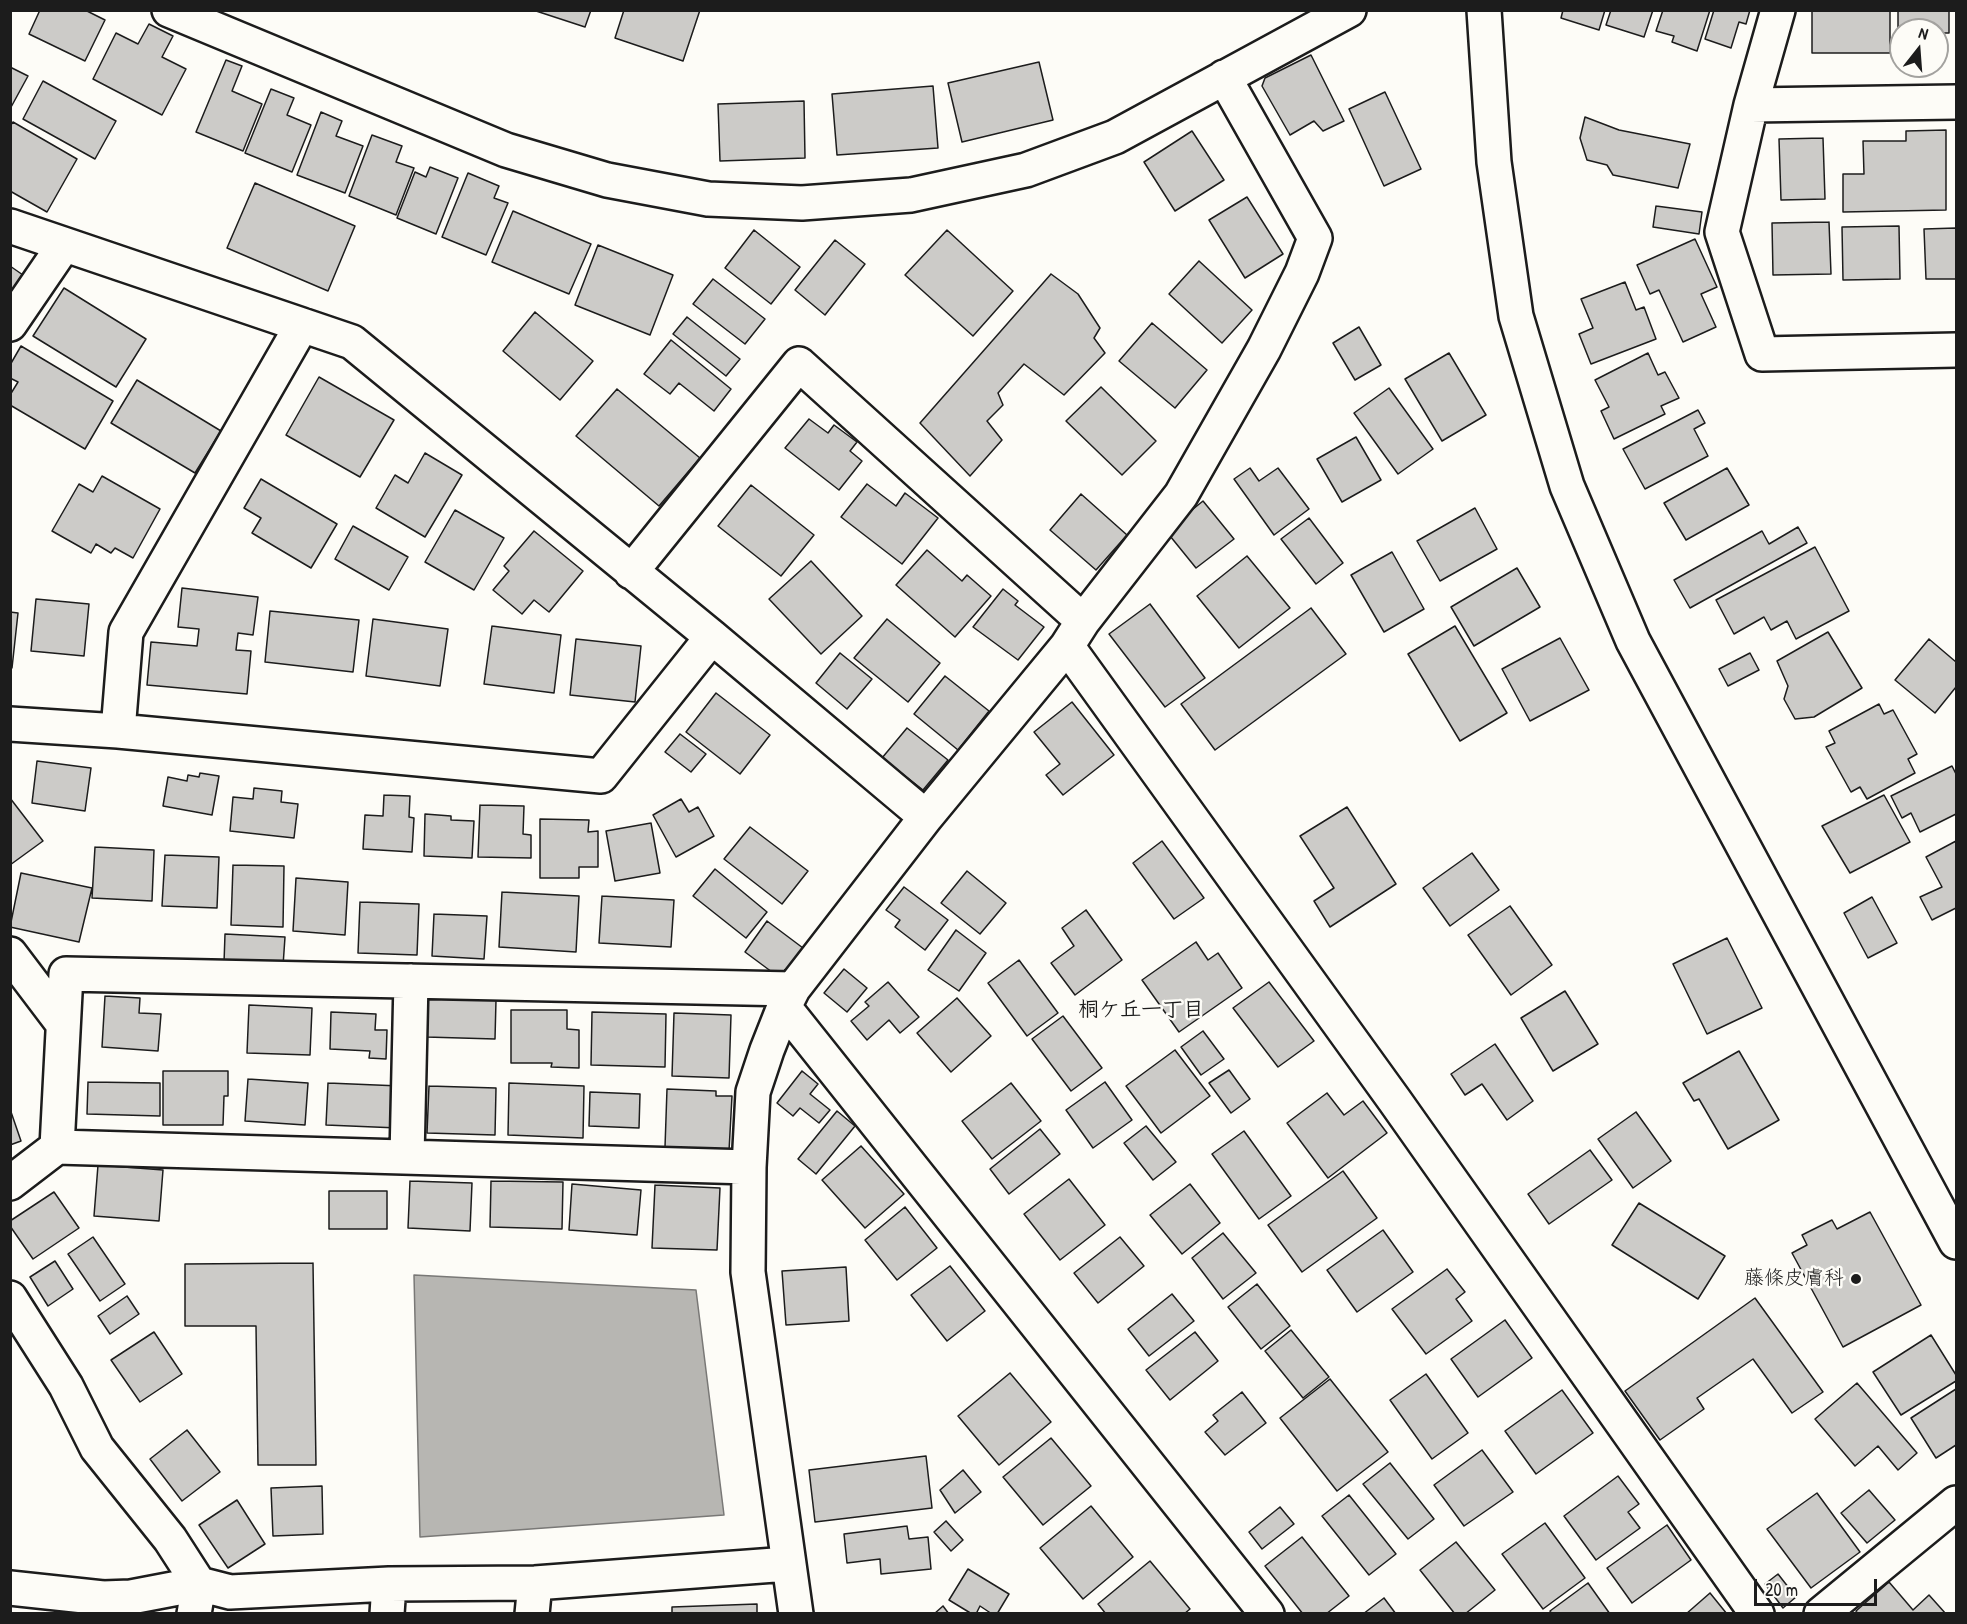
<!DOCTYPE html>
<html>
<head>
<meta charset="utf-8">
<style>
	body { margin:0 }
	#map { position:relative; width:1967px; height:1624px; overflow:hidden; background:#fdfcf7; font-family:"Patrick Hand",sans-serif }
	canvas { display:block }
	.frame { position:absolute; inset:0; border:12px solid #1c1c1c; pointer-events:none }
	.north { position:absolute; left:1889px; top:18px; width:60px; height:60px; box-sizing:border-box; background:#fdfcf7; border:2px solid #a3a29f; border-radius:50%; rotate:17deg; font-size:16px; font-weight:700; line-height:24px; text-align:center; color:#1c1c1c }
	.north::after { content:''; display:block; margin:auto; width:21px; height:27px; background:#1c1c1c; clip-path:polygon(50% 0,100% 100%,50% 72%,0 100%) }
	.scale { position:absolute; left:1754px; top:1579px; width:123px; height:27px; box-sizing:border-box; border:3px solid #1c1c1c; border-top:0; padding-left:8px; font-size:18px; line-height:21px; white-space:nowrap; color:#1c1c1c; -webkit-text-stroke:4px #fdfcf7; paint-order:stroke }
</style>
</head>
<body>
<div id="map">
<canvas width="1967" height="1624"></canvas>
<div class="frame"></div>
<div class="north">N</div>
<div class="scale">20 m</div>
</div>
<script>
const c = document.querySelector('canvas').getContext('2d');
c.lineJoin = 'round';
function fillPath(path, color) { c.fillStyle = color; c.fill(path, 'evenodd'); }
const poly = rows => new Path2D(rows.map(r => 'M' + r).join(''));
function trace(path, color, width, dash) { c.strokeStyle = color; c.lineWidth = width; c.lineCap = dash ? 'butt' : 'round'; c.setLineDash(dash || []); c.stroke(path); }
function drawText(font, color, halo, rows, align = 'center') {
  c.font = font + ' "Patrick Hand","Klee One",sans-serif'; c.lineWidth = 5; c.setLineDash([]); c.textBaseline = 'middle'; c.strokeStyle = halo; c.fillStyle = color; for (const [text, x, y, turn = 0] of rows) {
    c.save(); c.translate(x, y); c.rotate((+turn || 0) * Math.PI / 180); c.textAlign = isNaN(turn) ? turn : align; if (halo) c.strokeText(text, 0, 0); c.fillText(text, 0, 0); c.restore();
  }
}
const water = poly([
	[414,1275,696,1290,724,1515,420,1537,414,1275]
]);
fillPath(water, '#b7b6b2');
trace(water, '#797876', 1.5);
const building = poly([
	[40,10,85,10,105,20,85,61,29,34,40,10],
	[533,10,591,10,585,27,533,10],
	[624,10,700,10,683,61,615,38,624,10],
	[1563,10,1605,10,1599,30,1561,18,1563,10],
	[1611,10,1653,10,1644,37,1606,25,1611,10],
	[1663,10,1710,10,1697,51,1672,42,1674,36,1656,31,1663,10],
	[1714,10,1750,10,1746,24,1739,22,1731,48,1705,39,1714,10],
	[1812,10,1890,10,1890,53,1812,53,1812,10],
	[1898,10,1949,10,1949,33,1937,33,1937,30,1901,30,1901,33,1898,33,1898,10],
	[149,24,173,36,162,57,186,69,162,115,93,79,116,33,138,44,149,24],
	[1311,55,1344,121,1323,131,1314,121,1290,135,1262,86,1265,78,1311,55],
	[226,60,242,66,232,91,262,104,243,151,196,132,226,60],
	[1039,62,1053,120,962,142,948,83,1039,62],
	[10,67,28,76,10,109,10,67],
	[43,81,116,121,95,159,23,119,43,81],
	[933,86,938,148,837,155,832,94,933,86],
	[271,89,294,98,287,115,311,125,292,172,245,153,271,89],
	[1385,92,1421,169,1384,186,1349,109,1385,92],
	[804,101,805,158,720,161,718,104,804,101],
	[321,112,342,121,336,136,363,146,345,193,297,175,321,112],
	[1585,117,1619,130,1690,144,1678,188,1613,175,1607,165,1587,160,1580,138,1585,117],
	[13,122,77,159,47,212,10,191,10,126,13,122],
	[1946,130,1946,210,1843,212,1843,174,1864,174,1863,141,1906,141,1906,131,1946,130],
	[1192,131,1224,180,1175,211,1144,162,1192,131],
	[372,135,402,146,396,162,414,168,396,215,349,196,372,135],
	[1823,138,1825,199,1781,200,1779,139,1823,138],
	[430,167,458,178,436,234,397,218,415,172,426,177,430,167],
	[468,173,499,186,494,198,508,203,486,255,442,237,468,173],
	[255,183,355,226,328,291,227,248,255,183],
	[1247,197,1283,254,1245,278,1209,220,1247,197],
	[1656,206,1702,212,1699,234,1653,227,1656,206],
	[513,211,591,244,569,294,492,262,513,211],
	[1829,222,1831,274,1773,275,1772,223,1829,222],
	[1899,226,1900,279,1843,280,1842,227,1899,226],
	[1956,228,1956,279,1926,279,1924,229,1956,228],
	[754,230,800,267,771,304,725,268,754,230],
	[947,230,1013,291,973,336,905,275,947,230],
	[1695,239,1717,287,1701,294,1716,327,1683,342,1659,290,1650,294,1637,265,1695,239],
	[835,240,865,264,825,315,795,290,835,240],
	[598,245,673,275,650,335,575,305,598,245],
	[1199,261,1252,310,1222,343,1169,294,1199,261],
	[10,266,23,275,10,293,10,266],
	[1051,274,1078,294,1100,328,1094,338,1105,353,1064,395,1024,364,998,393,1003,405,987,421,1002,440,970,476,920,423,1051,274],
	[713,279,765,319,745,344,693,304,713,279],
	[1625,282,1636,310,1644,307,1656,339,1591,364,1579,334,1593,328,1581,299,1625,282],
	[64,288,146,339,116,387,33,336,64,288],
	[535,312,593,361,560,400,503,351,535,312],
	[687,317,740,359,726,376,673,334,687,317],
	[1152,323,1207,370,1175,408,1119,361,1152,323],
	[1359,327,1381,365,1355,380,1333,343,1359,327],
	[671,340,731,389,714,411,679,383,670,394,644,374,671,340],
	[21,346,113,401,85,449,10,405,10,395,18,382,10,378,10,365,21,346],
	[1449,353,1486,415,1442,441,1405,379,1449,353],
	[1648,353,1658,375,1665,372,1679,398,1661,406,1665,414,1614,439,1601,411,1609,407,1595,380,1648,353],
	[319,377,394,420,360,477,286,435,319,377],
	[137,380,221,431,195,473,111,423,137,380],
	[1101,387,1156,441,1122,475,1066,421,1101,387],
	[1389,388,1433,449,1398,474,1354,413,1389,388],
	[617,389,700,458,659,506,576,436,617,389],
	[1698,410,1705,423,1694,429,1708,456,1645,489,1623,449,1698,410],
	[809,419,828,433,834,425,857,442,850,451,862,461,839,490,785,448,809,419],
	[1356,437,1381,480,1342,502,1317,459,1356,437],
	[425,453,462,475,425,537,376,508,395,475,408,483,425,453],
	[1250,468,1259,481,1278,468,1309,509,1274,535,1234,479,1250,468],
	[1727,468,1749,505,1686,540,1664,503,1727,468],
	[102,476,160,509,133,558,115,548,111,553,96,544,91,553,52,531,79,484,93,492,102,476],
	[261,479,337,524,311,568,252,533,261,518,244,508,261,479],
	[867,484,896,506,905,493,938,518,902,564,841,517,867,484],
	[751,485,814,535,781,576,718,526,751,485],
	[1081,494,1127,535,1096,570,1050,530,1081,494],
	[1203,501,1234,539,1196,568,1166,531,1203,501],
	[1475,508,1497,549,1440,581,1417,541,1475,508],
	[455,510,504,538,474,590,425,562,455,510],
	[1309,518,1343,563,1316,584,1281,539,1309,518],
	[353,526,408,557,389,590,335,559,353,526],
	[1798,527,1807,543,1690,608,1674,580,1762,531,1769,544,1798,527],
	[534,531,583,571,549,612,534,600,522,614,493,590,509,571,504,566,534,531],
	[1815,547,1849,611,1796,639,1787,621,1771,630,1764,617,1734,634,1716,600,1815,547],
	[927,550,962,581,967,575,991,596,955,637,896,585,927,550],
	[1392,552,1424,609,1384,632,1351,575,1392,552],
	[1247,556,1290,608,1239,648,1197,596,1247,556],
	[811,561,862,616,821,654,769,599,811,561],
	[1517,568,1540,607,1474,646,1451,607,1517,568],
	[182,588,258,597,253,635,238,633,236,650,251,651,247,694,147,685,151,642,197,646,199,629,178,627,182,588],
	[1003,589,1018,601,1015,605,1044,627,1018,660,973,627,1003,589],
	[36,599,89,604,84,656,31,651,36,599],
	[1150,604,1205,678,1165,707,1109,634,1150,604],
	[1311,608,1346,654,1215,750,1181,704,1311,608],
	[270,611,359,620,353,672,265,662,270,611],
	[10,612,18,613,12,668,10,668,10,612],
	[373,619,448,629,440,686,366,676,373,619],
	[887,619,940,663,908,702,854,658,887,619],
	[492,626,561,635,554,693,484,684,492,626],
	[1455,626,1507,713,1460,741,1408,654,1455,626],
	[1828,632,1862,688,1814,717,1795,719,1784,699,1788,686,1777,661,1828,632],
	[1560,638,1589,690,1530,721,1502,669,1560,638],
	[576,639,641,646,635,702,570,695,576,639],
	[1929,639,1956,662,1956,687,1935,713,1895,680,1929,639],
	[840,653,872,679,847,709,816,683,840,653],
	[1750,653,1759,670,1728,686,1719,669,1750,653],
	[945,676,989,711,958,750,914,714,945,676],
	[716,693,770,735,740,774,686,732,716,693],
	[1072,702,1114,755,1063,795,1046,775,1060,764,1034,732,1072,702],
	[1879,704,1884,714,1893,710,1917,754,1908,759,1915,773,1867,799,1860,787,1851,792,1826,747,1835,743,1829,731,1879,704],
	[907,728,948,760,923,790,882,758,907,728],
	[680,734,706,754,691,772,665,752,680,734],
	[37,761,91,768,85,811,32,803,37,761],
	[1952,766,1956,774,1956,814,1920,832,1911,813,1902,818,1891,796,1952,766],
	[200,773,219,776,212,815,163,806,168,777,187,781,188,775,199,777,200,773],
	[254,788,282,791,281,802,298,804,294,838,230,831,233,797,253,799,254,788],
	[384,795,410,796,409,817,414,818,412,852,363,849,365,815,383,816,384,795],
	[1884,795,1910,842,1850,873,1822,826,1884,795],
	[10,798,43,841,10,865,10,798],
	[681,799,689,812,698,807,714,836,676,857,653,815,681,799],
	[480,805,524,806,523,834,531,835,531,858,478,857,480,805],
	[1347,807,1396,884,1330,927,1314,901,1334,888,1300,836,1347,807],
	[425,814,451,816,451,820,474,821,472,858,424,856,425,814],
	[540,819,589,820,588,832,598,831,598,867,579,867,579,878,540,878,540,819],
	[651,823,660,873,615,881,606,831,651,823],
	[750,827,808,871,782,904,724,859,750,827],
	[1162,841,1204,898,1174,919,1133,863,1162,841],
	[1956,841,1956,908,1932,920,1920,897,1942,887,1926,857,1956,841],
	[95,847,154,850,152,901,92,898,95,847],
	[1472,853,1499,890,1450,926,1423,888,1472,853],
	[165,855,219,857,217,908,162,906,165,855],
	[233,865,284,866,283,927,231,925,233,865],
	[715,869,767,912,746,938,693,896,715,869],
	[967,871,1006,903,980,934,941,903,967,871],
	[21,873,92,888,79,942,10,927,21,873],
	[296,878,348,882,345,935,293,931,296,878],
	[904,887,948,920,925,950,895,927,900,920,886,910,904,887],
	[502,892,579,896,576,952,499,947,502,892],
	[602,896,674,900,671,947,599,943,602,896],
	[1872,897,1897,943,1868,958,1844,913,1872,897],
	[360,902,419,904,417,955,358,953,360,902],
	[1510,906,1552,965,1511,995,1468,935,1510,906],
	[1086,910,1122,960,1075,995,1051,963,1074,946,1062,928,1086,910],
	[434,914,487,916,484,959,432,956,434,914],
	[767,921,803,948,780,978,745,952,767,921],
	[956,930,986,953,959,991,928,970,956,930],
	[225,934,285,937,283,966,224,963,225,934],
	[1727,938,1762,1008,1707,1034,1673,964,1727,938],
	[1196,942,1208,960,1218,953,1242,988,1179,1032,1142,980,1196,942],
	[1019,960,1058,1013,1027,1036,988,983,1019,960],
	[844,969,867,988,847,1012,824,993,844,969],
	[888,982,919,1017,900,1033,889,1020,867,1040,851,1021,869,1006,865,1002,888,982],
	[1269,982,1314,1041,1278,1067,1233,1008,1269,982],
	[1565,991,1598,1044,1553,1071,1521,1018,1565,991],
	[105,996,140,998,139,1013,161,1014,158,1051,102,1047,105,996],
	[427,998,496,1000,495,1039,426,1037,427,998],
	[957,998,991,1036,951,1072,917,1033,957,998],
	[249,1005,312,1008,310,1055,247,1053,249,1005],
	[511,1010,567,1010,567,1029,579,1030,579,1068,551,1067,552,1063,511,1063,511,1010],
	[331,1012,376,1014,375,1030,387,1030,386,1059,369,1058,370,1051,330,1049,331,1012],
	[592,1012,666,1014,665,1067,591,1065,592,1012],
	[674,1013,731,1015,729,1078,672,1076,674,1013],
	[1063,1016,1102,1068,1071,1091,1032,1039,1063,1016],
	[1203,1031,1224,1059,1201,1075,1181,1047,1203,1031],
	[1495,1044,1533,1101,1507,1120,1482,1084,1465,1095,1451,1074,1495,1044],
	[1175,1050,1210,1096,1161,1133,1126,1086,1175,1050],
	[1739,1051,1779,1120,1728,1149,1699,1099,1694,1101,1683,1083,1739,1051],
	[1229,1070,1250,1099,1231,1113,1209,1083,1229,1070],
	[163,1071,228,1071,228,1096,224,1096,223,1125,163,1125,163,1071],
	[802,1071,818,1084,810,1094,830,1110,819,1123,800,1108,793,1116,777,1103,802,1071],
	[248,1079,308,1083,305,1125,245,1121,248,1079],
	[88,1082,160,1083,160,1116,87,1114,88,1082],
	[1105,1082,1132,1120,1093,1148,1066,1110,1105,1082],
	[328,1083,400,1086,398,1128,326,1125,328,1083],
	[509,1083,584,1086,583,1138,508,1135,509,1083],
	[1011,1083,1041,1121,992,1159,962,1121,1011,1083],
	[429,1086,496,1088,495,1135,427,1133,429,1086],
	[667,1089,716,1091,716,1096,732,1096,729,1151,665,1147,667,1089],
	[590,1092,640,1094,639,1128,589,1126,590,1092],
	[1327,1093,1344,1115,1363,1101,1387,1133,1328,1178,1287,1123,1327,1093],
	[10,1109,21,1141,10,1145,10,1109],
	[837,1111,855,1126,816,1174,798,1159,837,1111],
	[1636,1112,1671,1161,1633,1188,1598,1139,1636,1112],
	[1146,1126,1176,1162,1153,1180,1124,1143,1146,1126],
	[1040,1129,1060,1154,1009,1194,990,1169,1040,1129],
	[1244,1131,1291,1196,1259,1219,1212,1154,1244,1131],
	[861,1146,904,1194,865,1228,822,1180,861,1146],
	[1590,1150,1612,1180,1549,1224,1528,1194,1590,1150],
	[98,1165,163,1170,159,1221,94,1216,98,1165],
	[1343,1171,1377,1218,1302,1272,1268,1225,1343,1171],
	[1069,1179,1105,1225,1060,1260,1024,1214,1069,1179],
	[410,1181,472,1183,470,1231,408,1228,410,1181],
	[491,1181,563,1182,562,1229,490,1227,491,1181],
	[572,1184,641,1190,637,1235,569,1230,572,1184],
	[1190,1184,1220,1223,1182,1254,1150,1215,1190,1184],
	[655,1185,720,1188,717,1250,652,1248,655,1185],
	[329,1191,387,1191,387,1229,329,1229,329,1191],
	[54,1192,79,1228,33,1259,10,1226,10,1221,54,1192],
	[1639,1203,1725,1256,1698,1299,1612,1245,1639,1203],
	[905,1207,937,1248,897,1280,865,1240,905,1207],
	[1870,1212,1921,1305,1843,1347,1792,1253,1807,1245,1802,1235,1832,1220,1837,1229,1870,1212],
	[1383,1230,1413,1272,1357,1312,1327,1270,1383,1230],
	[1223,1233,1256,1273,1223,1299,1192,1258,1223,1233],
	[93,1237,125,1284,100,1301,68,1254,93,1237],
	[1120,1237,1144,1266,1098,1303,1074,1273,1120,1237],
	[55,1261,73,1289,48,1306,30,1277,55,1261],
	[313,1263,316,1465,258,1465,256,1326,185,1326,185,1264,313,1263],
	[950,1266,985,1311,947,1341,911,1295,950,1266],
	[846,1267,849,1321,786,1325,782,1271,846,1267],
	[1447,1269,1465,1292,1456,1299,1472,1321,1426,1354,1392,1309,1447,1269],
	[1257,1284,1290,1326,1261,1349,1228,1307,1257,1284],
	[1172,1294,1194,1321,1149,1356,1128,1329,1172,1294],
	[127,1296,139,1314,110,1334,98,1316,127,1296],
	[1755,1298,1823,1392,1792,1413,1753,1359,1697,1398,1704,1409,1660,1440,1625,1391,1755,1298],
	[1505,1320,1532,1358,1478,1397,1451,1359,1505,1320],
	[1291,1330,1329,1377,1303,1398,1265,1351,1291,1330],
	[154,1332,182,1374,140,1402,111,1360,154,1332],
	[1195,1332,1218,1361,1170,1400,1146,1370,1195,1332],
	[1931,1335,1956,1375,1956,1381,1901,1415,1873,1372,1931,1335],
	[1010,1373,1051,1422,999,1465,958,1416,1010,1373],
	[1426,1374,1468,1433,1432,1459,1390,1400,1426,1374],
	[1330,1379,1388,1452,1337,1491,1280,1418,1330,1379],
	[1857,1383,1917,1453,1898,1470,1878,1446,1855,1466,1815,1419,1857,1383],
	[1956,1389,1956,1445,1936,1458,1911,1418,1956,1389],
	[1562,1390,1593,1433,1536,1474,1505,1431,1562,1390],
	[1242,1392,1266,1423,1225,1455,1205,1432,1218,1421,1213,1415,1242,1392],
	[187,1430,220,1472,182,1501,150,1459,187,1430],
	[1051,1438,1091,1486,1043,1525,1003,1477,1051,1438],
	[1482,1450,1513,1492,1464,1526,1434,1485,1482,1450],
	[926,1456,932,1508,815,1522,809,1470,926,1456],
	[1390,1463,1434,1519,1408,1539,1363,1484,1390,1463],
	[963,1470,981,1492,955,1513,940,1490,963,1470],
	[1618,1476,1639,1504,1628,1512,1640,1528,1596,1560,1564,1516,1618,1476],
	[322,1486,323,1534,273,1536,271,1488,322,1486],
	[1869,1490,1895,1520,1867,1543,1841,1513,1869,1490],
	[1817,1493,1860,1552,1811,1588,1767,1529,1817,1493],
	[1349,1495,1396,1554,1369,1575,1322,1516,1349,1495],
	[237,1500,265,1544,228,1568,199,1525,237,1500],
	[1091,1506,1133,1557,1083,1599,1040,1548,1091,1506],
	[1280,1507,1294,1524,1262,1549,1249,1532,1280,1507],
	[946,1521,963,1540,951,1551,934,1532,946,1521],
	[1545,1523,1585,1578,1543,1609,1502,1554,1545,1523],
	[1667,1525,1691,1560,1632,1603,1607,1568,1667,1525],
	[907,1526,909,1539,928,1537,931,1569,881,1574,880,1559,847,1563,844,1534,907,1526],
	[1302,1537,1349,1596,1326,1614,1303,1614,1265,1566,1302,1537],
	[1456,1542,1495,1590,1465,1614,1455,1614,1420,1570,1456,1542],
	[1150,1561,1190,1609,1184,1614,1106,1614,1098,1604,1150,1561],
	[968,1569,1009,1594,997,1614,992,1614,980,1606,976,1614,972,1614,949,1600,968,1569],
	[1778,1574,1796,1597,1783,1608,1765,1584,1778,1574],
	[1889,1582,1913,1610,1929,1595,1946,1614,1858,1614,1856,1611,1889,1582],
	[1588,1583,1610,1614,1552,1614,1550,1611,1588,1583],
	[1710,1593,1727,1614,1686,1614,1710,1593],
	[1384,1598,1396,1614,1363,1614,1384,1598],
	[757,1604,757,1614,672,1614,672,1607,757,1604],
	[943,1606,949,1614,934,1614,943,1606]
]);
fillPath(building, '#cccbc8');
trace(building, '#1c1c1c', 1.5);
const minor = poly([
	[169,10,506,150,607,180,708,199,802,203,911,195,1026,170,1115,137,1349,10],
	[1778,10,1751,105,1722,232,1762,354,1956,350],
	[1751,105,1956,102],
	[10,226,352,342,712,637,926,817],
	[10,324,64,245],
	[631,572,799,364,1083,621],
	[1067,646,1395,1101,1757,1614],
	[10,724,118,731,601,776,712,637],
	[118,731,126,632,302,325],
	[10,954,63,1024],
	[784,1007,1267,1614],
	[407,1157,411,981],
	[749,1167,57,1147,66,974,793,989],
	[10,1183,57,1147],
	[10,1298,66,1386,97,1448,170,1539,199,1584,194,1614],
	[10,1588,103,1598,131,1597,199,1584,230,1592,389,1584,535,1583,788,1564],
	[387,1614,389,1584],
	[532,1614,535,1583],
	[796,1614,748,1272,749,1167,753,1092,767,1050,784,1007,793,989,926,817,1067,646,1083,621,1181,495,1264,349,1302,273,1315,238,1224,77]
]);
const tertiary = poly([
	[1484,10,1494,162,1516,316,1567,486,1633,641,1956,1242],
	[1821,1614,1956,1503]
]);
trace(minor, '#1c1c1c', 38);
trace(tertiary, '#1c1c1c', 38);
trace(minor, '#fdfcf7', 33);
trace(tertiary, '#fdfcf7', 33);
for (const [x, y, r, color] of [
	[1856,1279,6,"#1c1c1c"]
]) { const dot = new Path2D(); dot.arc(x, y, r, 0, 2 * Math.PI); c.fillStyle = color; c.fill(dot); trace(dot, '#fdfcf7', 2); }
drawText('20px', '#1c1c1c', '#fdfcf7', [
	["藤條皮膚科",1844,1279]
], 'right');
drawText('bold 21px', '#1c1c1c', '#fdfcf7', [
	["桐ケ丘一丁目",1141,1010]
]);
</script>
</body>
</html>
